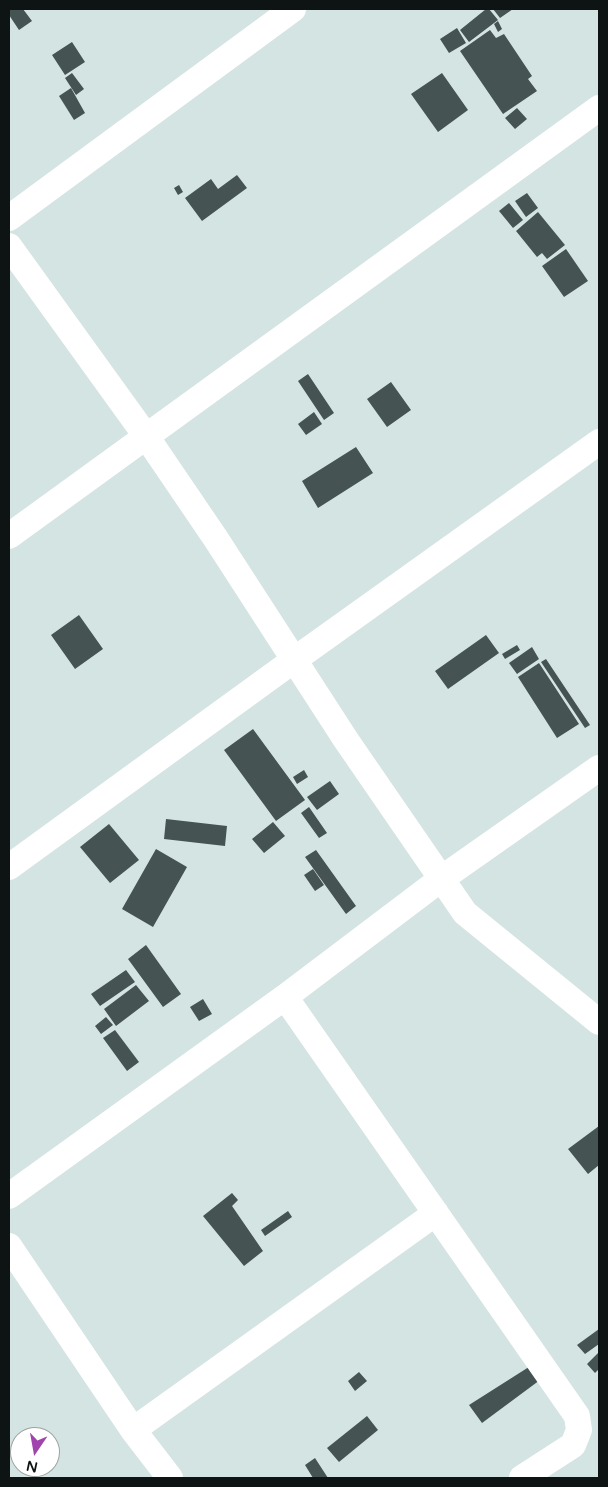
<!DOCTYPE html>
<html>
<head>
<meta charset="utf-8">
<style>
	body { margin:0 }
	#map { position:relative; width:608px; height:1487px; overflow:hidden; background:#d3e4e2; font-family:"Varela Round",sans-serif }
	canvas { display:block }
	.frame { position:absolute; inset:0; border:10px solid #0e1413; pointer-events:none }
	.north { position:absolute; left:10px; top:1427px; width:50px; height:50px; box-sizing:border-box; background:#fff; border:1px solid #9fa1a1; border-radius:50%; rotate:192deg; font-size:14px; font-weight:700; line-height:20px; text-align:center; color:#0e1413 }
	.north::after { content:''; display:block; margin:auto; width:18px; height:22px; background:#a145ae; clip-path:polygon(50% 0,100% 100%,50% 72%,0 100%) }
</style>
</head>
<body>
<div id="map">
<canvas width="608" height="1487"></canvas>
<div class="frame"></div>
<div class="north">N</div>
</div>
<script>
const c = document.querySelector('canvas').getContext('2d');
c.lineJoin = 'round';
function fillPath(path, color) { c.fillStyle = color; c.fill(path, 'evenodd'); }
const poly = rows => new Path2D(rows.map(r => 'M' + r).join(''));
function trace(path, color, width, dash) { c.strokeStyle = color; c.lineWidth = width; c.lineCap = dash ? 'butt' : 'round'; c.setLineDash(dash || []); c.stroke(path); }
fillPath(poly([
	[11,9,23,9,32,21,19,30,9,15,9,10],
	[486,9,489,9,498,20,469,42,460,30],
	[493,9,513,9,500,18],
	[498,21,502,29,498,32,494,24],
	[457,28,466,43,449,53,440,39],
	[490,30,496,38,504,34,532,76,528,79,537,91,503,114,460,51],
	[72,42,85,62,65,75,52,55],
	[72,73,84,89,76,95,65,78],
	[442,73,468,110,438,132,411,94],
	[71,88,85,113,74,120,59,96],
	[517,108,527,119,515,129,505,118],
	[237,175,247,188,202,221,185,198,211,179,218,189],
	[179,185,183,192,178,195,174,188],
	[527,193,538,208,526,217,515,201],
	[509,203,523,220,513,228,499,211],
	[538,212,565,245,547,259,542,253,537,257,516,231],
	[566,249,588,281,564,297,542,266],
	[308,374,334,413,324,420,298,381],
	[391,382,411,410,387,427,367,399],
	[314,412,322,424,306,435,298,424],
	[356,447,373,473,318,508,302,481],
	[79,615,103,649,75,669,51,635],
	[486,635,499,653,448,689,435,671],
	[517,645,520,650,505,659,502,654],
	[532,647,539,659,517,674,509,663],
	[546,659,590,725,585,728,541,662],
	[539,663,579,724,557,738,518,677],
	[253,729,305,800,276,821,224,750],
	[304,770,308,777,297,784,293,777],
	[330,781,339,794,317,810,307,797],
	[309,807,327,833,319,838,301,813],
	[166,819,227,826,225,846,164,839],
	[273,822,285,836,264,853,252,839],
	[109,824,139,860,110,883,80,847],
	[156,849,187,867,153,927,122,909],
	[316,850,356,906,346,914,305,857],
	[313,869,324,885,315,891,304,875],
	[146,945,181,994,163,1007,128,959],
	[126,970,135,982,100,1006,91,994],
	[136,985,149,1001,116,1026,104,1009],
	[203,999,212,1014,199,1021,190,1007],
	[106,1017,113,1025,101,1034,95,1026],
	[115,1030,139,1062,127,1071,103,1038],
	[599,1126,599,1165,588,1174,568,1149],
	[232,1193,238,1200,232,1206,263,1251,244,1266,203,1216],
	[288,1211,292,1217,265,1236,261,1230],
	[599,1329,599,1344,585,1354,577,1345],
	[599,1352,599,1369,595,1373,587,1364],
	[532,1365,540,1380,482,1423,469,1405],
	[359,1372,367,1381,355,1391,348,1381],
	[367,1416,378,1430,339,1462,327,1448],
	[315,1458,328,1478,313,1478,305,1465]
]), '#455352');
trace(poly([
	[9,218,293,9],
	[9,246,146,436,216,539,346,740,465,913,599,1022],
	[9,536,599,108],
	[9,867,294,660,599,442],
	[285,997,577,1416,579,1430,573,1445,522,1478],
	[9,1196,285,997,441,879,599,768],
	[9,1246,133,1430,170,1478],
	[133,1430,436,1213]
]), '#fff', 26);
</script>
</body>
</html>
